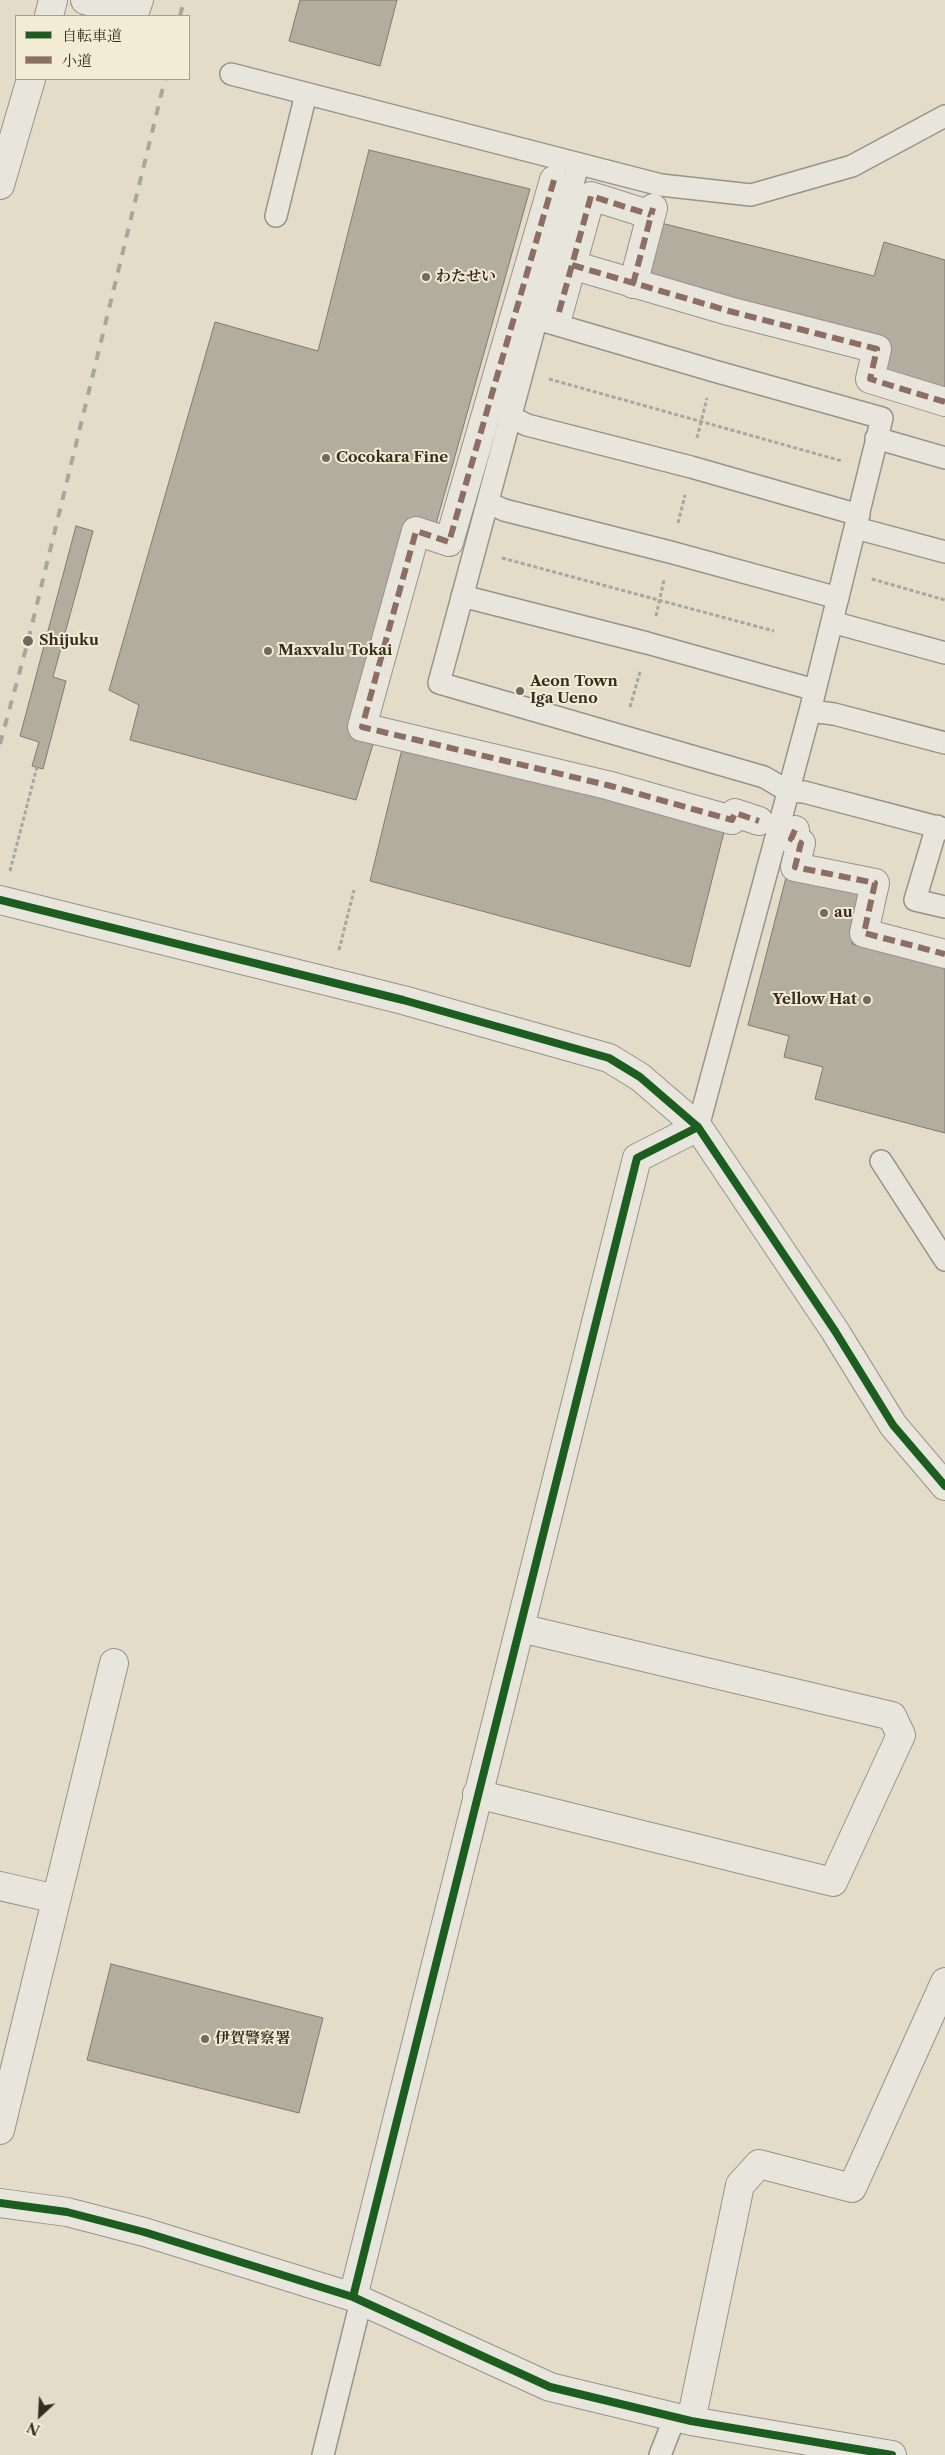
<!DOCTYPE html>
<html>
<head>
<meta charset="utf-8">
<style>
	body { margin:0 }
	#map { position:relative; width:945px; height:2455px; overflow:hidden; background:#e2dcc8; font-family:"Libre Caslon Text","Noto Serif JP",serif }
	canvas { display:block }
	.legend { position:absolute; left:15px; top:15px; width:175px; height:65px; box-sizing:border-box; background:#f3ecd5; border:1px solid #a79f8d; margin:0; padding:6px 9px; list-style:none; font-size:15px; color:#362c22 }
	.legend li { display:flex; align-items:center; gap:10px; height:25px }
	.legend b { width:25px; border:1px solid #a79f8d }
	.north { position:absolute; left:15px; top:2390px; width:50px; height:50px; -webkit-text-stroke:4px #f3ecd5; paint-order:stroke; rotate:205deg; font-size:14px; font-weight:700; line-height:20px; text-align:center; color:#362c22 }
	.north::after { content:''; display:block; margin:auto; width:18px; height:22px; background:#362c22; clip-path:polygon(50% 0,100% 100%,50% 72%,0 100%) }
</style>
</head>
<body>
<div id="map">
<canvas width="945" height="2455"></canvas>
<ul class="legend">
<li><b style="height:6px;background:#1b5e20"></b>自転車道</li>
<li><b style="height:6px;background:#8d6e63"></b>小道</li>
</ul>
<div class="north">N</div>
</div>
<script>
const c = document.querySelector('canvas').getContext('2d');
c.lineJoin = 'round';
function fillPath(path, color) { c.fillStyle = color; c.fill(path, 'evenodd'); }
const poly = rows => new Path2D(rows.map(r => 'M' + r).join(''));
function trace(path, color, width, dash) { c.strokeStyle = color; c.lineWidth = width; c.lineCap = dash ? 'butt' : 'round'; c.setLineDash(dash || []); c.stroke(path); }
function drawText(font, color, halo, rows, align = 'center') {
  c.font = font + ' "Libre Caslon Text","Noto Serif JP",serif'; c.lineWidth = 4; c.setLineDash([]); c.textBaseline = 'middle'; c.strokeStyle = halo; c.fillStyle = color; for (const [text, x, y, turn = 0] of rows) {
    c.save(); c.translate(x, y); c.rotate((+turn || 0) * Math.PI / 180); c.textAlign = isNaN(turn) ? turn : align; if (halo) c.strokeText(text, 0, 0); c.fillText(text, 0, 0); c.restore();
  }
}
const building = poly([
	[300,0,397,0,380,66,289,41,300,0],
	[369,150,530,189,434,531,412,524,374,741,356,800,130,740,139,705,109,690,215,322,318,351,369,150],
	[653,221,874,276,884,242,945,260,945,394,875,373,883,345,636,277,653,221],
	[76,526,93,531,53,677,66,681,43,769,32,766,39,742,20,736,76,526],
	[403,745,726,824,690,967,370,881,403,745],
	[788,870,866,890,852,944,945,967,945,1133,815,1099,823,1067,784,1057,789,1036,748,1025,788,870],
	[111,1964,323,2018,299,2113,87,2060,111,1964]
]);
fillPath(building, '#b2ad9f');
trace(building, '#807b70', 1);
const lane = poly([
	[231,74,661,185,751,195,852,166,945,116],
	[578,165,439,683,764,777,788,791,804,792,945,829],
	[276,216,306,94],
	[537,319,714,371,882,418,810,711,698,1127],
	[511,417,527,425,691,467,859,515],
	[876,438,945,458],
	[489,503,504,510,670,552,838,598],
	[856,528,945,552],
	[462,596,647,643,815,690],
	[832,622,945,653],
	[810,711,834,714,945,743],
	[937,826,915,900,945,907],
	[881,1161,945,1260],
	[323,2455,361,2301],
	[660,2455,675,2417]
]);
const street = poly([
	[85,0,134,14,139,0],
	[49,16,53,0],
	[554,180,449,542,416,531,362,727,607,785,732,820,735,813,759,821],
	[0,185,31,79],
	[572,265,729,311,877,349,870,379,945,402],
	[633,284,653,208],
	[559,312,591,196,651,215],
	[795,830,791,839,801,843,795,867,875,883,864,933,945,954],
	[0,900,403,1000,609,1058,640,1077,698,1127,835,1331,893,1425,945,1486],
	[477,1794,833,1882,901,1735,892,1716,520,1628],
	[0,1886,56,1899],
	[0,2130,114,1663],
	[0,2203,67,2212,144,2232,353,2297,550,2387,691,2421,892,2455],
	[353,2297,637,1158,698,1127],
	[691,2421,740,2185,759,2164,852,2188,945,1982]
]);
trace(lane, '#989387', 24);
trace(street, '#989387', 30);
trace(poly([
	[549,379,842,461],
	[697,438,707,398],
	[678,523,685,495],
	[502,558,774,631],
	[872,579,945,600],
	[656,616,664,580],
	[630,707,640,672],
	[10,871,37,767],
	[339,950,354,890]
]), '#a9a69d', 3, [4, 2.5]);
trace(lane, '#e8e5dc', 21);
trace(street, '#e8e5dc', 28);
trace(poly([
	[180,16,184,0],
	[0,744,28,641,165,79]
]), '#a9a69d', 4, [9, 9]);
trace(poly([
	[554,180,449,542,416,531,362,727,607,785,732,820,735,813,759,821],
	[572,265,729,311,877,349,870,379,945,402],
	[633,284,653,208],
	[559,312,591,196,651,215],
	[795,830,791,839,801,843,795,867,875,883,864,933,945,954]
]), '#8d6e63', 6, [12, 6]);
trace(poly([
	[0,900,403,1000,609,1058,640,1077,698,1127,835,1331,893,1425,945,1486],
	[0,2203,67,2212,144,2232,353,2297,550,2387,691,2421,892,2455],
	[353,2297,637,1158,698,1127]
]), '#1b5e20', 8);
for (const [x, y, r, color] of [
	[426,277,5,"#726a5c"],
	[326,458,5,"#726a5c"],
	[28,641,6,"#726a5c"],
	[268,651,5,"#726a5c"],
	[520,691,5,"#726a5c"],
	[824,913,5,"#726a5c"],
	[867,1000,5,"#726a5c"],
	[205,2039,5,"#726a5c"]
]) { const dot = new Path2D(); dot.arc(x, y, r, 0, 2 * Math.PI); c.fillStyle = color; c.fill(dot); trace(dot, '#f3ecd5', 2); }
drawText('bold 15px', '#362c22', '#f3ecd5', [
	["わたせい",436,277],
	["Cocokara Fine",336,458],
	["Shijuku",39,641],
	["Maxvalu Tokai",278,651],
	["Aeon Town",530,682],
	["Iga Ueno",530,699],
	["au",834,913],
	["Yellow Hat",857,1000,"right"],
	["伊賀警察署",215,2039]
], 'left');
</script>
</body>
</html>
